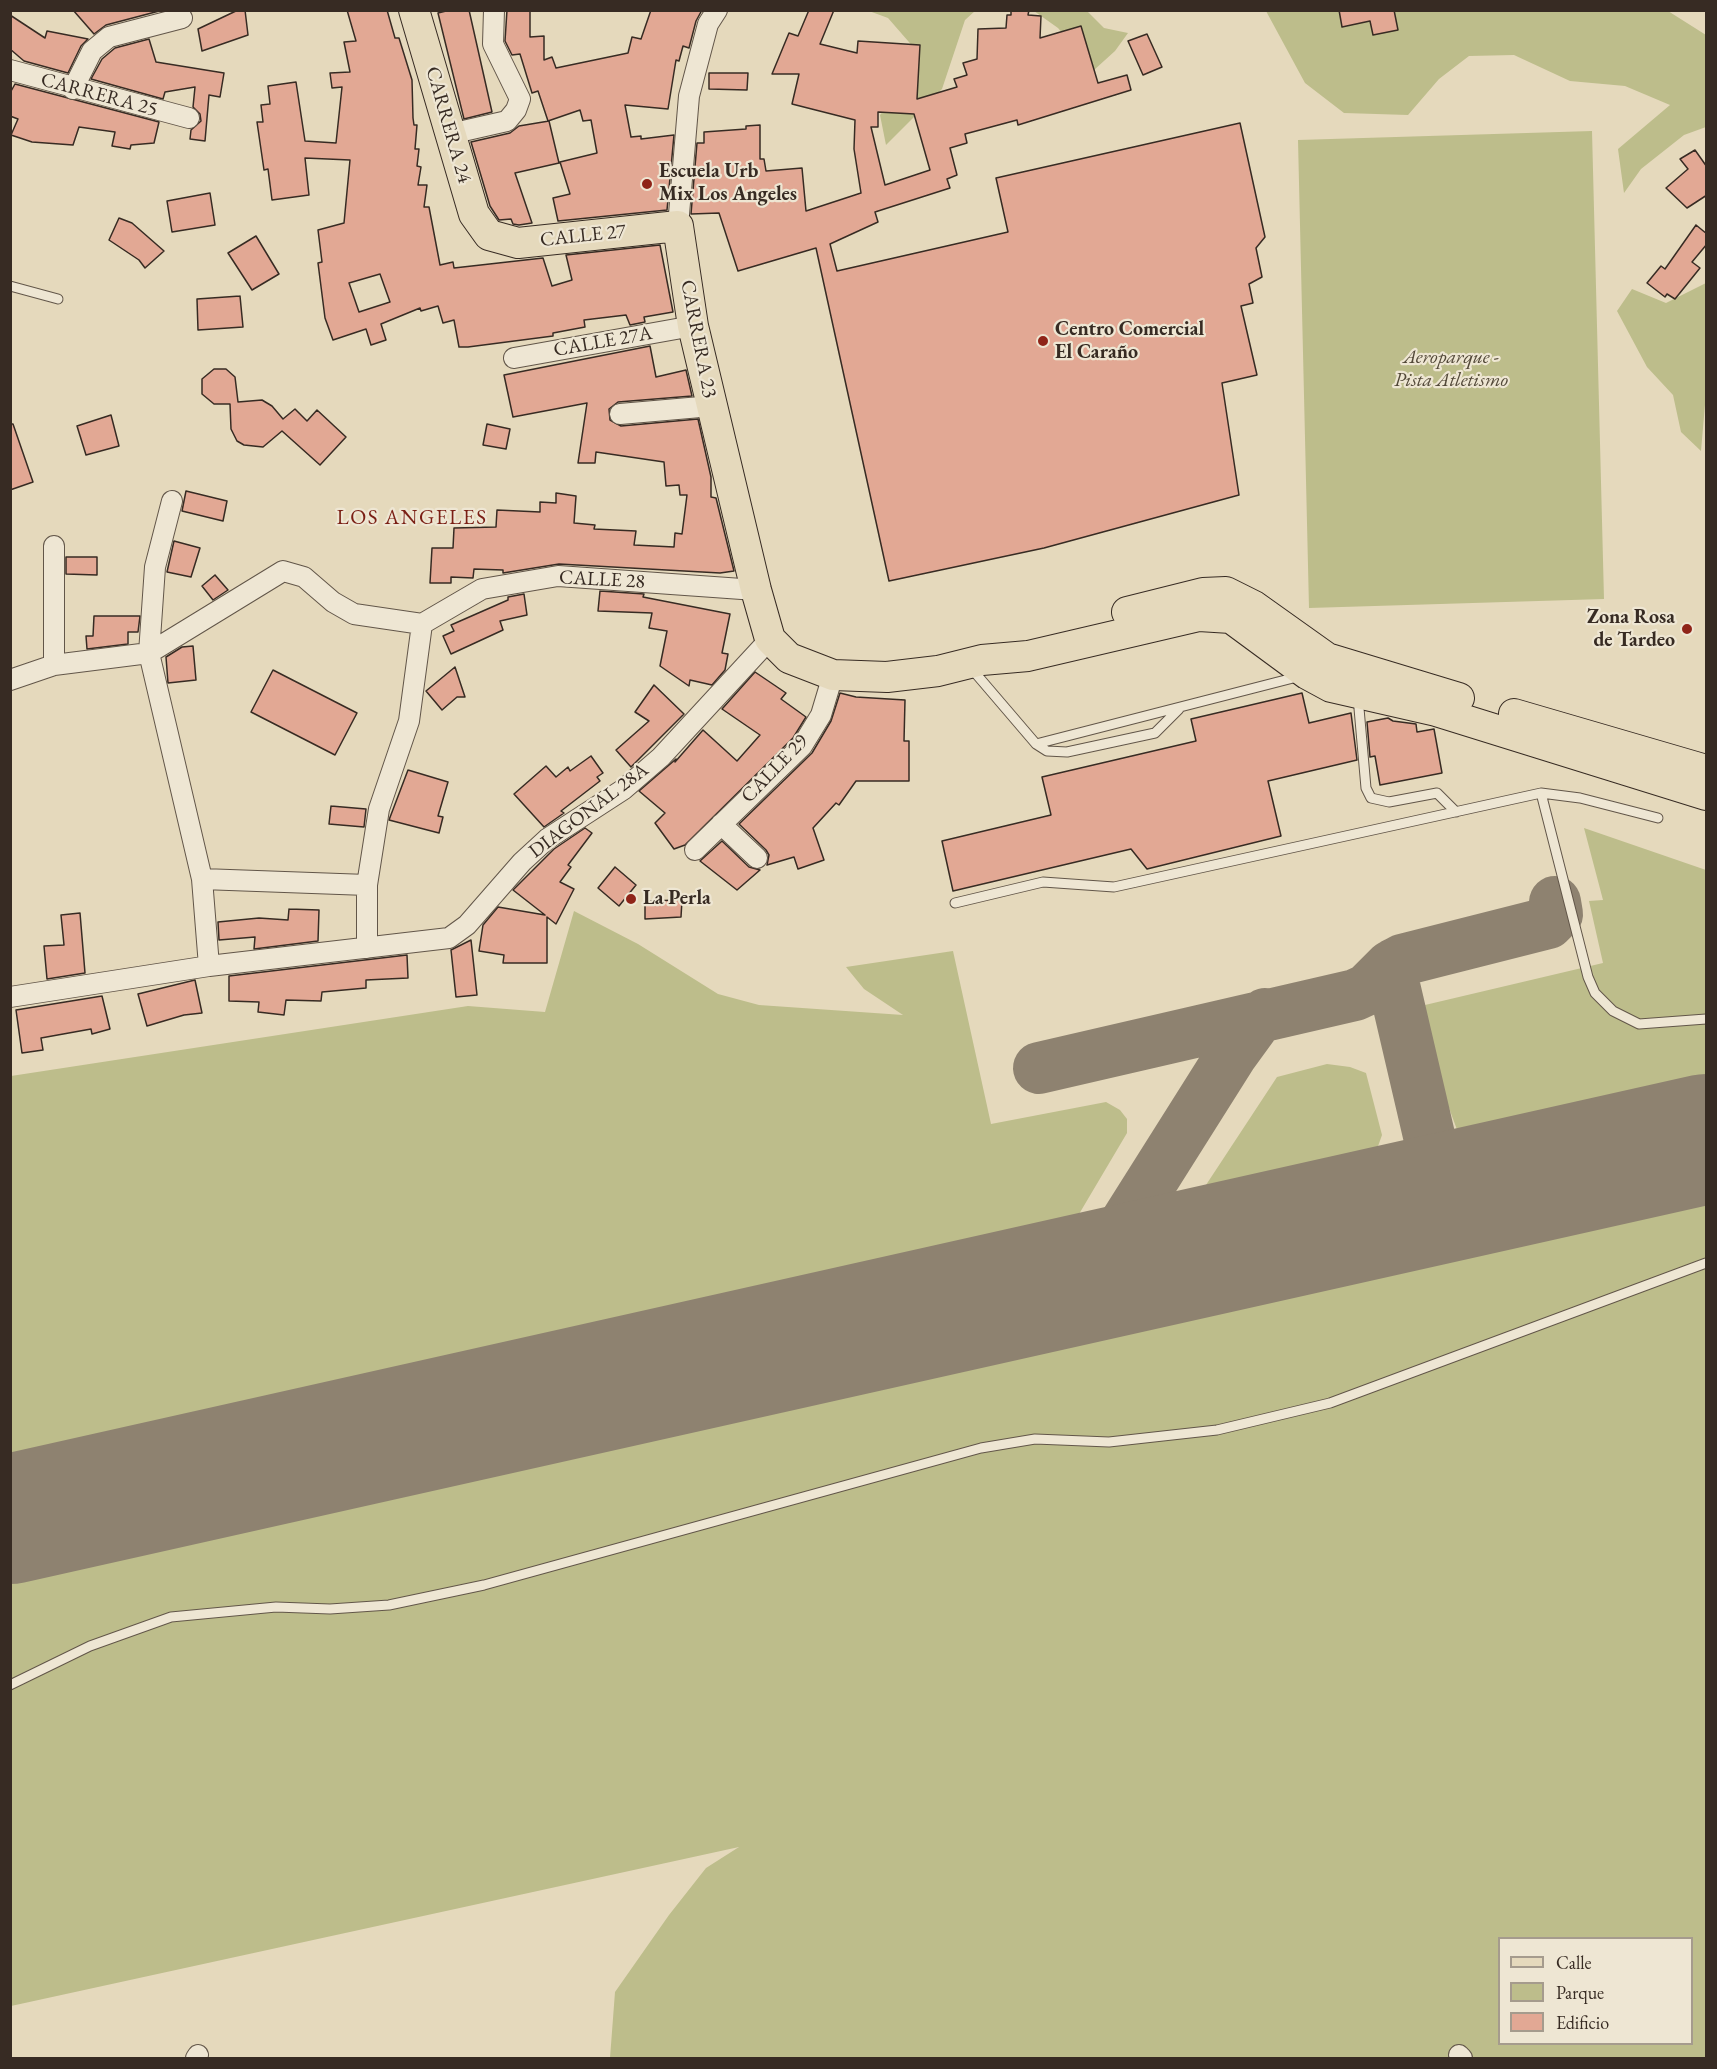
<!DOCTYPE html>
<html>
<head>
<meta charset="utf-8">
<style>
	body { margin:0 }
	#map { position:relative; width:1717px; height:2069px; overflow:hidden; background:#e5d9bc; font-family:"EB Garamond",serif }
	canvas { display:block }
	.frame { position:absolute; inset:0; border:12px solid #372b23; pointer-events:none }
	.legend { position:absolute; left:1498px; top:1937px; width:195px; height:108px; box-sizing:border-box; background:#eee6d3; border:2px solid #a59b8d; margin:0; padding:8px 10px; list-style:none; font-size:18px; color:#372b23 }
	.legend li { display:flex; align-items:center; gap:12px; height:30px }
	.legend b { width:30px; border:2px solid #a59b8d }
</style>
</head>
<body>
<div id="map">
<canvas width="1717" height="2069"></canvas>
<div class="frame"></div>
<ul class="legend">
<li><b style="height:8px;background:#e5d9bc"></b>Calle</li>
<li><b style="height:16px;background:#bdbd8b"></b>Parque</li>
<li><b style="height:16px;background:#e2a894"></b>Edificio</li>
</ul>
</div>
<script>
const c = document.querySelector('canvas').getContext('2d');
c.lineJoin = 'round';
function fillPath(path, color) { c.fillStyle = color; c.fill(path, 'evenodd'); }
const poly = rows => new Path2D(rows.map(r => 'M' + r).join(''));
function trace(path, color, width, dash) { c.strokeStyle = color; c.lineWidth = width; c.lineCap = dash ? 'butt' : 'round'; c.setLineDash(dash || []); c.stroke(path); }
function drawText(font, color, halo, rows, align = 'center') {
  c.font = font + ' "EB Garamond",serif'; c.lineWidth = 4.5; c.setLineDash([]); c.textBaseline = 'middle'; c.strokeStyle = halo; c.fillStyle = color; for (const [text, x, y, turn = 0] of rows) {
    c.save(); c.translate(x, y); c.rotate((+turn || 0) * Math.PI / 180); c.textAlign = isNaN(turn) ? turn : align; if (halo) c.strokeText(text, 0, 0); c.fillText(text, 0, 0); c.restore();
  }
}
fillPath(poly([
	[869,11,975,11,965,20,942,89,886,145,880,115,910,80,915,49,888,18],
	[1034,11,1087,11,1104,28,1128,33,1115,51,1094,70,1058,28],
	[1266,11,1668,11,1706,35,1706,127,1684,135,1641,169,1624,193,1618,149,1670,105,1625,86,1570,81,1514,55,1469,56,1439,79,1408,115,1344,113,1305,83],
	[1592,131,1604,599,1309,608,1298,140],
	[1706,283,1706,393,1701,451,1681,432,1673,395,1647,367,1617,311,1632,289,1666,303],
	[1584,828,1706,870,1706,1092,1463,1146,1438,1078,1428,1042,1425,1005,1603,963,1589,901,1603,900],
	[574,911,638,944,718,994,759,1005,903,1015,864,989,846,967,953,951,991,1124,1106,1102,1120,1110,1127,1119,1127,1133,1069,1231,11,1475,11,1076,468,1006,545,1012],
	[1327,1064,1350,1067,1366,1073,1382,1135,1377,1149,1204,1188,1277,1077],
	[1706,1193,1706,2058,610,2058,615,1992,669,1915,706,1868,739,1847,11,2006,10,1579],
	[1500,1938,1692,1938,1692,2044,1500,2044]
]), '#bdbd8b');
trace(poly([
	[1396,963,1393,981,1431,1144,1440,1157,1460,1175,1498,1186],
	[1039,1068,1355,995,1368,989,1391,966,1402,960,1548,923,1557,914,1555,902],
	[1144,1194,1146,1216,1160,1238,1177,1247,1203,1253],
	[1386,1212,1409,1194,1422,1180,1428,1166,1431,1144],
	[1057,1286,1090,1269,1109,1249,1232,1054,1256,1021,1265,1014]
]), '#8e8270', 52);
trace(poly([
	[10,1519,1706,1139]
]), '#8e8270', 130);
const building = poly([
	[73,10,163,10,106,25,94,34,73,10],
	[238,10,245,10,248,35,202,51,198,29,238,10],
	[347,10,387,10,395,38,399,38,412,80,413,118,414,125,417,125,415,149,419,149,417,166,421,167,418,185,427,185,424,207,429,207,440,265,453,262,454,268,543,258,552,286,572,280,566,255,660,245,673,312,644,317,645,322,630,325,626,315,584,320,585,327,553,333,553,336,468,347,459,347,454,320,443,323,438,306,421,311,420,308,381,324,386,340,371,345,366,329,333,340,325,318,318,263,322,262,318,230,344,223,350,160,305,158,309,195,272,200,268,169,264,170,257,122,263,122,261,105,270,104,268,86,296,82,305,141,336,143,342,87,332,88,330,73,350,72,344,42,356,41,347,10],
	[380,274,390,302,359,312,349,283,380,274],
	[450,10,469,10,492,112,464,119,438,13,450,10],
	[507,10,530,10,530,37,544,36,544,60,552,57,556,68,628,53,632,37,641,39,651,10,702,10,696,21,689,48,683,46,679,61,676,60,668,109,625,105,631,137,641,136,641,139,674,135,667,210,558,221,553,198,570,194,560,162,597,153,591,120,583,121,580,110,548,121,538,91,532,93,520,54,512,55,505,41,507,10],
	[809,10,834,10,820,44,857,53,858,41,920,45,917,99,957,87,954,79,967,75,963,63,977,59,978,29,1006,28,1007,15,1011,15,1011,10,1029,10,1028,15,1041,16,1040,38,1081,26,1098,83,1127,75,1131,90,1018,125,1017,120,965,134,967,143,950,148,957,175,947,179,950,188,875,212,878,222,830,244,837,271,1008,232,996,178,1240,123,1265,237,1256,248,1262,277,1249,284,1253,303,1241,306,1257,375,1222,383,1239,495,1044,548,889,581,816,248,738,271,719,213,691,214,697,143,704,143,704,132,746,129,746,126,760,125,760,159,764,159,766,171,802,168,806,211,861,193,854,149,855,120,792,104,799,74,772,74,789,33,798,36,809,10],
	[878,112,914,114,930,170,885,185,871,127,878,127,878,112],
	[1339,10,1394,10,1398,30,1373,35,1370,21,1342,27,1339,10],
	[10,15,45,38,47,31,88,39,81,46,68,73,24,61,10,49,10,15],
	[1147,34,1162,67,1143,75,1128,41,1147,34],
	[149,39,156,62,224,73,220,97,209,95,205,141,190,139,191,130,201,121,200,114,193,107,195,87,165,92,163,99,91,79,102,59,115,48,149,39],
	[709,73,748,73,747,90,709,89,709,73],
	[15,84,159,122,154,143,131,145,130,149,112,146,115,132,79,127,73,145,32,142,11,135,18,119,10,116,10,93,15,84],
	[549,121,559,163,515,173,532,223,519,225,513,224,511,219,499,220,490,206,471,142,510,133,519,126,549,121],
	[1695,150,1707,167,1707,195,1687,208,1666,188,1688,169,1680,159,1695,150],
	[210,193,215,225,172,232,167,201,210,193],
	[119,218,132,223,164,251,145,268,139,260,109,240,119,218],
	[1696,225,1707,234,1707,244,1692,262,1700,268,1675,299,1667,294,1665,297,1647,283,1661,266,1665,269,1696,225],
	[256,236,279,274,252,290,228,253,256,236],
	[240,296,243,327,198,330,197,299,240,296],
	[650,346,656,377,686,370,692,396,618,402,609,409,610,420,621,426,698,419,711,477,711,497,716,498,734,571,720,573,559,564,503,573,503,570,474,569,473,578,451,577,451,583,430,583,432,548,453,548,454,528,496,527,497,510,540,512,540,502,556,503,556,493,576,496,574,523,595,525,594,529,636,531,634,545,674,547,675,533,682,534,687,495,680,495,679,485,666,486,664,462,596,452,595,463,578,463,587,403,513,417,504,375,650,346],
	[214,369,226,369,235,377,238,402,262,400,272,406,283,419,295,409,307,421,317,410,346,437,320,465,282,431,263,447,244,445,237,441,231,429,230,404,214,404,202,394,202,379,214,369],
	[111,415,119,446,86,455,77,426,111,415],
	[10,424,13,424,33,482,10,490,10,424],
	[487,424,510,429,506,449,483,445,487,424],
	[186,491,227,501,223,521,182,511,186,491],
	[174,541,200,548,191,577,167,572,174,541],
	[66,557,97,557,97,575,66,574,66,557],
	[215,575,228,590,213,600,202,586,215,575],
	[600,591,644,594,643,597,730,614,722,653,728,654,725,670,712,685,690,680,689,686,660,666,667,631,649,628,652,613,598,611,600,591],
	[524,594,527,615,500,621,503,630,451,654,443,636,454,631,451,625,508,600,508,597,524,594],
	[94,616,140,616,138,632,128,632,128,644,87,649,86,636,93,636,94,616],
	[193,646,196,680,168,683,166,657,182,647,193,646],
	[455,667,465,697,457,697,442,710,426,691,455,667],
	[273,670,357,713,335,755,251,712,273,670],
	[755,672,786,693,781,699,806,717,793,738,685,845,674,849,655,823,665,813,639,791,676,759,675,762,703,730,737,761,760,735,722,709,755,672],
	[654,685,684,714,631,767,616,750,649,721,635,712,654,685],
	[840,693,856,697,905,700,904,741,909,741,909,781,856,781,839,805,836,803,813,828,824,860,798,869,794,857,767,865,769,855,766,850,739,824,812,753,831,721,840,693],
	[1302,693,1309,723,1351,713,1357,760,1268,781,1281,836,1147,869,1131,849,953,891,942,841,1051,815,1042,777,1196,741,1191,719,1302,693],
	[1388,718,1393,721,1416,724,1417,732,1434,729,1442,773,1380,785,1375,756,1370,757,1367,722,1388,718],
	[591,756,603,773,597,777,600,781,561,811,564,813,544,827,514,794,546,766,556,777,568,767,570,771,591,756],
	[408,770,448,782,438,816,443,817,439,833,389,820,408,770],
	[331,806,366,809,364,827,329,824,331,806],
	[585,828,592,833,568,865,571,867,560,882,574,889,556,924,547,917,547,963,503,963,504,955,479,951,483,925,498,907,545,915,513,890,554,849,585,828],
	[722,841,749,867,760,870,737,890,700,861,722,841],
	[615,867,636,885,619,906,598,888,615,867],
	[682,900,681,917,645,919,645,901,682,900],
	[289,909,319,910,318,941,254,949,255,937,219,940,218,922,259,918,288,920,289,909],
	[80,913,85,973,47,979,44,946,64,945,61,915,80,913],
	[471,940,477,995,456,997,451,950,471,940],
	[407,955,408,978,366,980,366,988,322,992,321,1001,286,1000,284,1015,258,1012,259,1002,229,1001,229,976,407,955],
	[195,980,202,1013,184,1015,147,1026,138,994,195,980],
	[102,996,110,1029,92,1034,91,1029,41,1038,43,1050,22,1053,16,1010,102,996]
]);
fillPath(building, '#e2a894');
trace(building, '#372b23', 1.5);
const lane = poly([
	[10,286,58,299],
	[971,668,1036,744,1301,676],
	[1358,697,1366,788,1371,798,1389,802,1437,793,1456,812],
	[1036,744,1047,751,1067,752,1155,733,1179,709],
	[1541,793,1588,977,1595,993,1613,1011,1639,1024,1706,1019],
	[955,903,1043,882,1114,887,1541,793,1580,798,1658,818],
	[10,1685,90,1646,171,1617,276,1607,330,1609,389,1605,484,1585,981,1448,1035,1439,1109,1442,1217,1430,1330,1403,1706,1263]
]);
const street = poly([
	[10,70,189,118],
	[73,89,92,51,109,37,182,18],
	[450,134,507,121,516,110,520,99,493,44,494,10],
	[678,226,689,96,708,24,717,10],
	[514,358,693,326],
	[620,414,712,406],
	[172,501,155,567,149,653,202,879,209,966],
	[54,546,54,665],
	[422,624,482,589,558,576,756,590],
	[10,680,54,665,149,653,283,571,304,577,333,602,354,614,422,624],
	[721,824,757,858],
	[695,850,802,746,821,715,833,675],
	[202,879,367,885],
	[367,948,367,885,379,809,409,721,422,624],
	[10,997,209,966,449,938,467,925,522,862,547,839,624,789,661,757,770,639],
	[1459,2055,1462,2058],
	[196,2058,198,2055]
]);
const primary = poly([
	[414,10,474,214,489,235,518,243,678,226,693,326,756,590,770,639,789,658,833,675,887,677,938,671,982,660,1028,656,1199,616,1231,618,1307,674,1331,687,1436,711,1706,795],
	[1127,612,1203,593,1226,592,1254,606,1327,658,1459,698],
	[1514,714,1706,770]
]);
trace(lane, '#625649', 11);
trace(street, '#625649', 22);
trace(primary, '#372b23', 32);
trace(lane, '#eee6d3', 9);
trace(street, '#eee6d3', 20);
trace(primary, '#e5d9bc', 30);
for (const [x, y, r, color] of [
	[647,184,6,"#8f2418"],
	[1043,341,6,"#8f2418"],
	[1687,629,6,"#8f2418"],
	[631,899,6,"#8f2418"]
]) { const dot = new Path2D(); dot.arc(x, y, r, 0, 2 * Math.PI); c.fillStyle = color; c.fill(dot); trace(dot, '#eee6d3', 2); }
drawText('20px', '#372b23', '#eee6d3', [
	["CARRERA 25",99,95,15],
	["CARRERA 24",448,125,74],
	["CALLE 27",583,236,-6],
	["CARRERA 23",698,339,79],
	["CALLE 27A",603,342,-10],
	["CALLE 28",602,580,3],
	["CALLE 29",775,769,-46],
	["DIAGONAL 28A",589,811,-37]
]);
drawText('bold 20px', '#372b23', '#eee6d3', [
	["Escuela Urb",659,172],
	["Mix Los Angeles",659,195],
	["Centro Comercial",1055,330],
	["El Caraño",1055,353],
	["Zona Rosa",1675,618,"right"],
	["de Tardeo",1675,641,"right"],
	["La Perla",643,899]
], 'left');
drawText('italic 20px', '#524838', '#eee6d3', [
	["Aeroparque -",1451,358],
	["Pista Atletismo",1451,381]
]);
c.letterSpacing = '1.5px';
drawText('21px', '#7a1f14', '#eee6d3', [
	["LOS ANGELES",412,518]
]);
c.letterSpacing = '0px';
</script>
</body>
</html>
